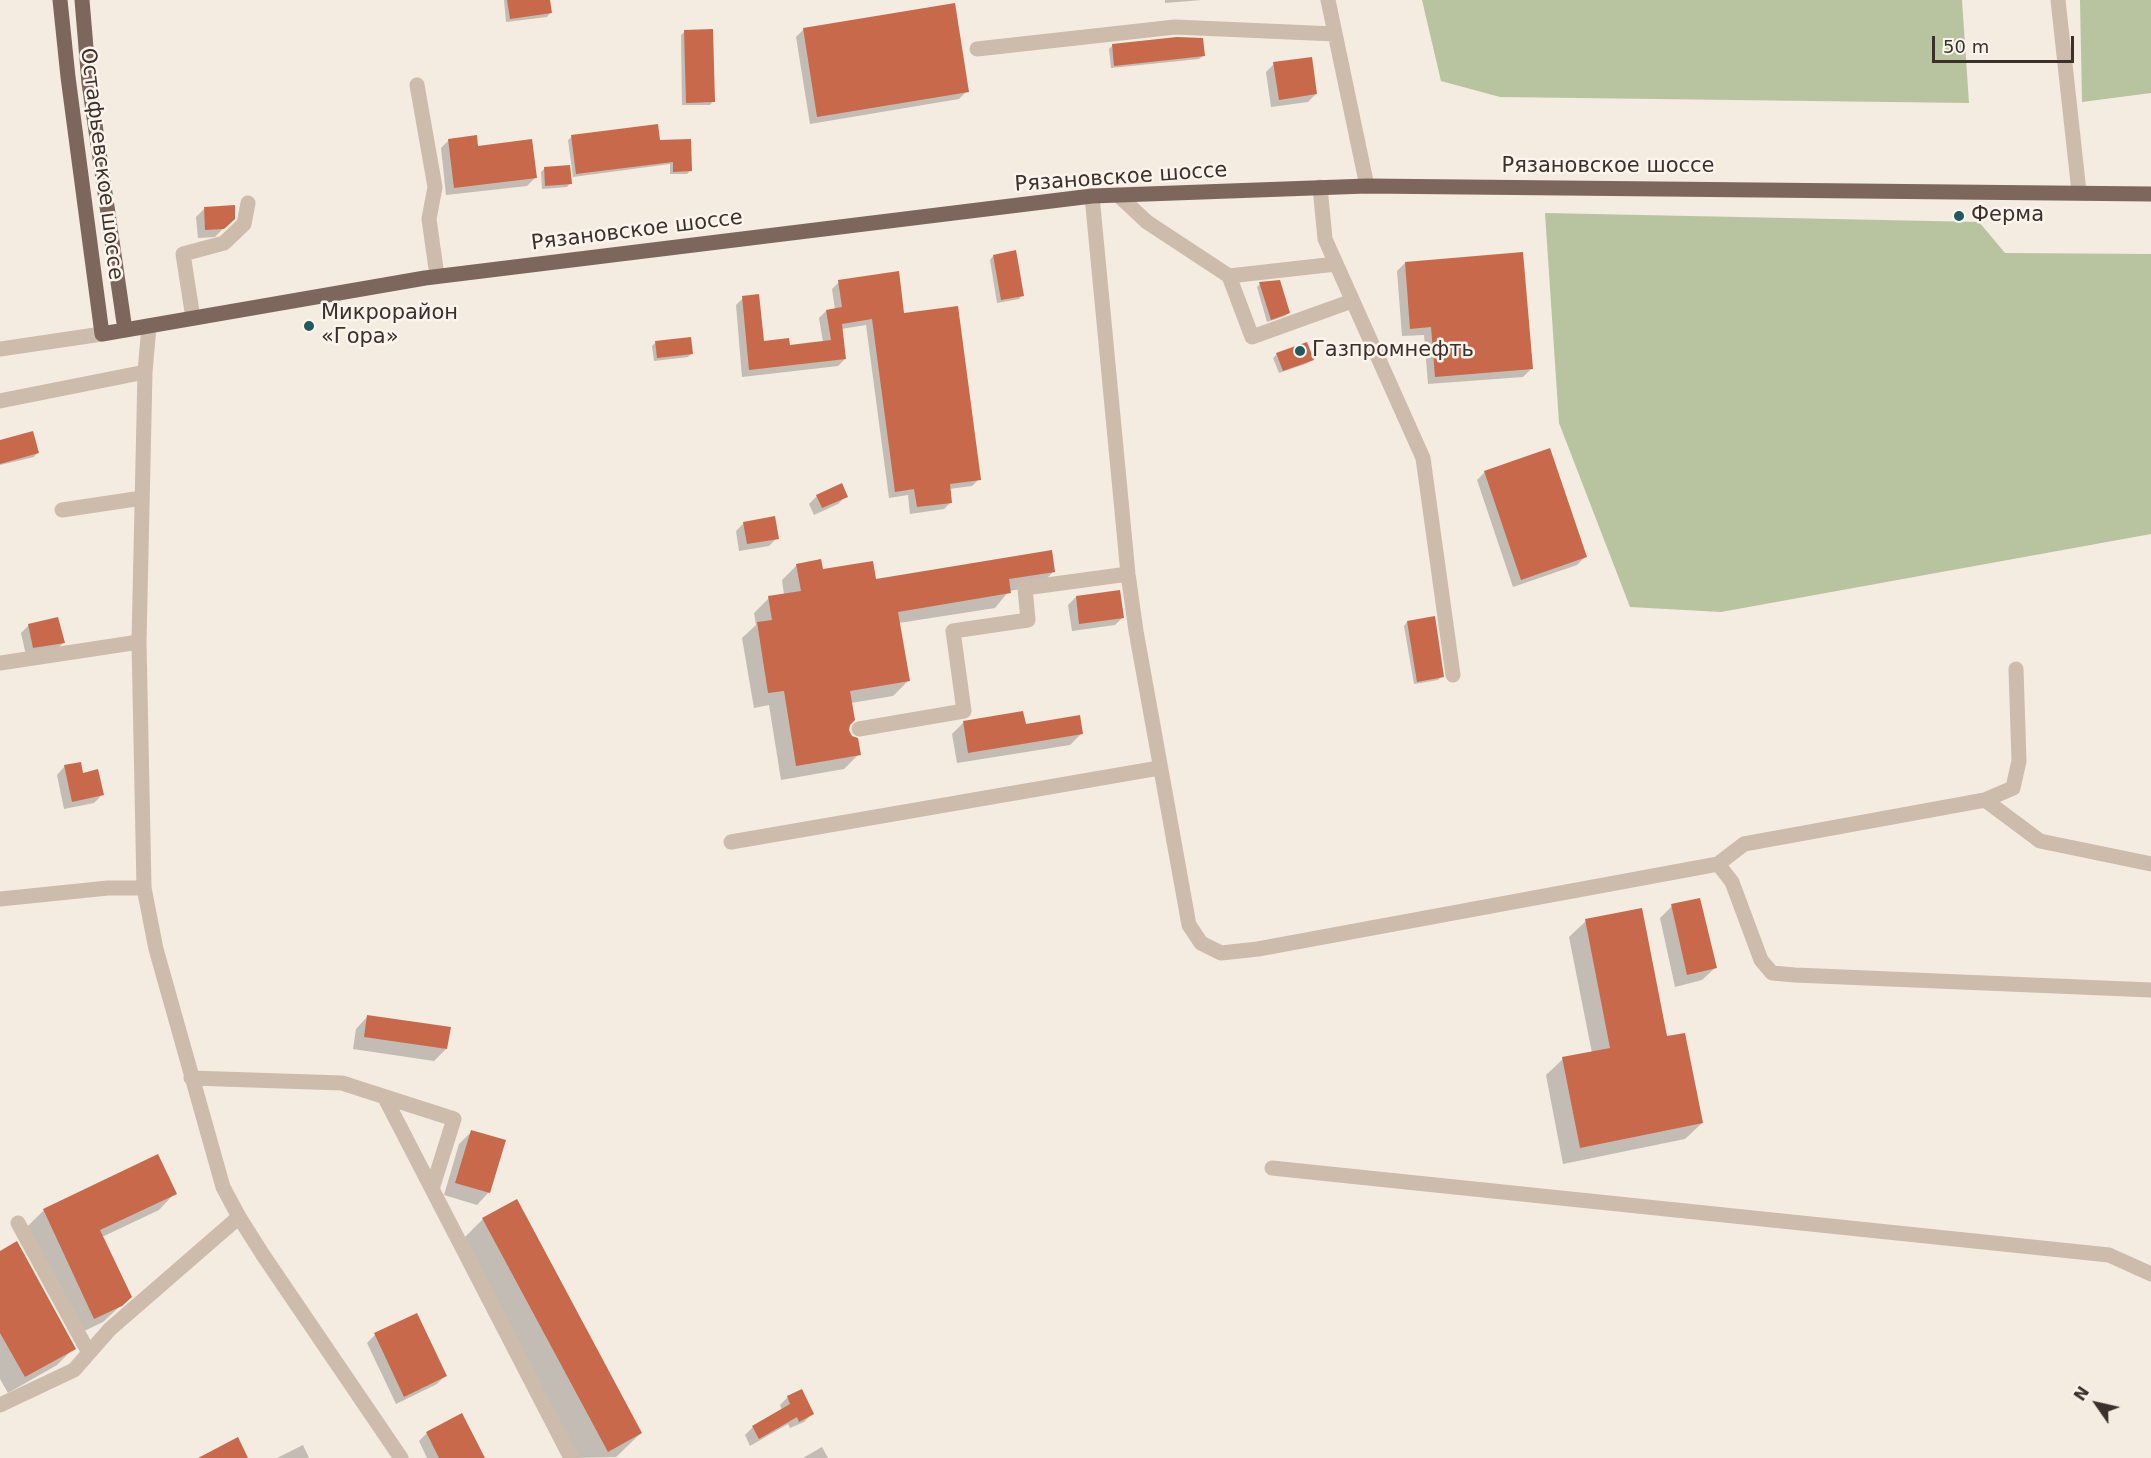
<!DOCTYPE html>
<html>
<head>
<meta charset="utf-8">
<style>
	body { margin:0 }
	#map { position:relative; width:2151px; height:1458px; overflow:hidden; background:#f4ebe1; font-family:"DejaVu Sans",sans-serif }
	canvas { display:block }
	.north { position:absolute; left:2067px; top:1374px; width:60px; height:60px; -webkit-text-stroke:4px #fbf5ee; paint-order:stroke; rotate:304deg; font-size:16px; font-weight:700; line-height:24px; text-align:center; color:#3b302b }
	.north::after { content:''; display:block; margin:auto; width:21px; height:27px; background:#3b302b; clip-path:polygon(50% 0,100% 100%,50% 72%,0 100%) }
	.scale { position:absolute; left:1932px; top:36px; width:142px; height:27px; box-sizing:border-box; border:3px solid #3b302b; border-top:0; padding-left:8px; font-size:18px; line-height:21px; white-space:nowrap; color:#3b302b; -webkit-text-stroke:4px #fbf5ee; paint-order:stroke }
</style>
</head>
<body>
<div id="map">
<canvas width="2151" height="1458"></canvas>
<div class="north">N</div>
<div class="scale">50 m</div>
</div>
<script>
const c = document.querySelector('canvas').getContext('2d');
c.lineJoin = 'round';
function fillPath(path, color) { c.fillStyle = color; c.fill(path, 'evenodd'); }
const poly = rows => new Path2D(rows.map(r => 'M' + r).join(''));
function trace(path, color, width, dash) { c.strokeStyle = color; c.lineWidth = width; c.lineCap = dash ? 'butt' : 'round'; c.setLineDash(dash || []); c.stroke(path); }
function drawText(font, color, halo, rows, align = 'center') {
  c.font = font + ' "DejaVu Sans",sans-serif'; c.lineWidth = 5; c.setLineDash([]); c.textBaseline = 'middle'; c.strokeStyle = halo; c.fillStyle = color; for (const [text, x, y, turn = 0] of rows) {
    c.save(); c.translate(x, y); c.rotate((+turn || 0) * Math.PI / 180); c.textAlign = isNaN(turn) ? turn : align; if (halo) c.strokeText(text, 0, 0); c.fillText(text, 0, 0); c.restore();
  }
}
fillPath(poly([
	[1422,0,1962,0,1969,103,1500,97,1441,81],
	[2080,0,2151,0,2151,93,2082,102],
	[1545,213,1979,222,2005,253,2151,254,2151,534,1721,612,1630,607,1559,423]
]), '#b8c4a0');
fillPath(poly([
	[504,0,549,0,550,13,547,17,506,22],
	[1165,0,1202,0,1165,3],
	[804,29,967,91,959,99,810,124,796,37],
	[685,31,713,101,710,105,682,105,681,35],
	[1113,45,1203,56,1199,59,1111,68,1109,49],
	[1274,64,1316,94,1308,102,1271,107,1266,72],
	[572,137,658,142,691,170,687,174,670,174,670,164,573,177,568,140],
	[449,140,477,147,535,178,527,186,446,195,441,148],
	[544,169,570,183,567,187,542,189,541,172],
	[204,209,233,218,215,237,198,238,196,217],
	[993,256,1022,295,1019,299,997,303,990,260],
	[1405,263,1531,369,1523,377,1428,384,1424,335,1402,336,1397,271],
	[839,282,903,315,979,479,972,486,949,489,951,502,944,509,910,514,908,495,889,498,866,325,841,329,845,359,838,366,742,377,736,305,743,298,763,342,789,346,823,342,819,318,826,311,835,310,832,289],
	[1260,284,1289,312,1285,316,1267,322,1257,287],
	[655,343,691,354,688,357,654,361,652,346],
	[1277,354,1312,359,1308,363,1279,373,1273,358],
	[0,441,37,453,34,457,0,465],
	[1485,472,1585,557,1577,565,1513,587,1477,480],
	[817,496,846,496,838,504,814,515,809,504],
	[744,523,777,538,769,546,739,551,736,531],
	[797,565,875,580,1054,571,1039,586,1009,591,995,608,899,623,908,681,893,696,851,703,848,730,859,754,844,769,781,780,769,705,754,708,742,638,756,625,754,613,769,598,784,595,782,580],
	[1076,597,1123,617,1115,625,1072,631,1068,605],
	[1407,622,1442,676,1438,680,1414,684,1404,626],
	[29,625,63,643,55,651,26,655,21,633],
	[963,723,1024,726,1082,733,1070,745,957,763,952,734],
	[65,766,82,774,102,795,94,803,64,809,57,775],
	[1672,906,1715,968,1702,980,1675,987,1660,918],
	[1586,921,1666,1038,1702,1123,1685,1139,1563,1164,1546,1075,1563,1059,1592,1053,1569,937],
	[368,1016,446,1049,434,1061,353,1049,356,1029],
	[472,1131,489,1192,477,1205,444,1195,459,1144],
	[175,1193,159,1210,102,1237,130,1297,103,1322,78,1334,27,1227,44,1210],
	[483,1219,641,1433,616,1457,574,1458,458,1244],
	[0,1252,74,1348,57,1365,8,1393,0,1379],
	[416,1315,445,1376,437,1384,396,1404,367,1343,375,1335],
	[788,1397,812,1414,804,1422,790,1428,788,1424,750,1446,745,1435,753,1427,782,1410,780,1405],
	[427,1433,483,1458,427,1458,419,1441],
	[303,1445,309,1458,277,1458],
	[822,1447,828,1458,803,1458]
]), '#0003');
fillPath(poly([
	[507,0,550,0,552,13,510,19],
	[955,3,969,92,817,117,803,28],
	[713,29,715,102,686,103,684,30],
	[1177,37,1203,38,1205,56,1114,66,1112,44],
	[1312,57,1317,94,1279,100,1273,62],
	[658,124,660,140,691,139,692,171,673,172,673,162,576,174,571,135],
	[477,135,478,146,532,139,537,178,454,188,448,139],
	[570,165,572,184,545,186,544,167],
	[235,205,235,219,224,229,205,230,204,207],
	[1016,250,1024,296,1001,300,993,255],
	[1523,252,1533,369,1435,377,1431,327,1410,329,1405,262],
	[899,271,904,313,958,306,981,480,950,484,952,503,917,507,914,489,895,492,872,319,842,324,846,359,749,370,742,296,759,294,764,341,789,338,790,345,831,340,826,310,842,307,838,280],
	[1280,280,1290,313,1271,320,1259,282],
	[691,337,693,354,657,358,655,341],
	[1307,342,1314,360,1283,371,1276,353],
	[33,431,39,453,0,464,0,440],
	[1550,448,1587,557,1521,580,1484,471],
	[842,483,848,497,822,508,816,495],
	[775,516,779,539,747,544,743,522],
	[1052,550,1055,572,1009,579,1011,593,898,612,910,681,850,691,855,720,850,725,849,730,852,736,858,738,861,755,796,766,784,691,768,693,757,622,772,620,768,596,801,591,796,564,821,559,823,569,873,561,876,579],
	[1120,590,1124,618,1079,624,1076,596],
	[1435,616,1444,677,1417,682,1407,621],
	[58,617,65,643,33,648,28,624],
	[1023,711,1026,724,1080,715,1083,734,968,753,963,721],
	[81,762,83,773,98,769,104,795,72,802,64,765],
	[1700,898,1717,968,1687,975,1671,904],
	[1642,908,1667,1036,1685,1033,1703,1123,1580,1148,1562,1057,1610,1048,1585,919],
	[367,1015,451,1027,447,1049,364,1037],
	[471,1130,506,1140,490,1193,455,1183],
	[158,1154,177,1194,100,1230,132,1297,122,1306,94,1319,43,1209],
	[517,1199,642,1433,608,1452,482,1218],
	[17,1241,76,1349,25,1377,0,1333,0,1251],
	[417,1313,447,1376,404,1397,374,1333],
	[802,1389,814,1414,799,1422,797,1417,759,1439,752,1426,790,1404,787,1396],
	[462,1413,485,1458,439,1458,426,1432],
	[238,1437,248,1458,198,1458]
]), '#c8694b');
trace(poly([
	[1328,0,1367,186],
	[2058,0,2079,192],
	[977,49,1175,27,1335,34],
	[417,85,435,187,429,219,437,276],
	[1320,187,1325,239,1423,458,1453,675],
	[1118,195,1147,222,1229,276,1252,337,1352,301],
	[1092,196,1128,574,1136,631,1189,925,1201,943,1221,953,1258,949,1718,864,1732,882,1761,960,1772,973,1795,975,2151,990],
	[1229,276,1336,264],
	[193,318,183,254,224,243,244,224,248,203],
	[149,326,145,372,139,642,144,888,156,949,223,1187,239,1217,263,1255,401,1458],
	[0,349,102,334],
	[0,401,145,372],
	[62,510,142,498],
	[0,663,139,642],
	[859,729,964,711,953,631,1028,620,1025,588,1128,574],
	[1985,800,2040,841,2151,864],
	[731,842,1159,768],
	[1718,864,1744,844,1985,800,2013,788,2019,761,2016,669],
	[0,899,108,888,144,888],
	[191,1078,342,1083,454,1119,432,1189],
	[385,1098,571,1458],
	[1272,1168,2109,1255,2151,1274],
	[18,1223,89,1353],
	[0,1405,74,1370,110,1329,239,1217]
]), '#cdbbac', 15);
trace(poly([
	[60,0,68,77,102,334,425,278,1092,196,1367,186,2151,194],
	[82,0,89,83,125,330]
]), '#7d675c', 15);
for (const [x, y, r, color] of [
	[1959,216,6,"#1f5a5e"],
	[309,326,6,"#1f5a5e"],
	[1300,351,6,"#1f5a5e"]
]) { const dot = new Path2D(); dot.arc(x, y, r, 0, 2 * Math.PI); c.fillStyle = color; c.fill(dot); trace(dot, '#fbf5ee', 2); }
drawText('21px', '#3b302b', '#fbf5ee', [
	["Остафьевское шоссе",101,164,83],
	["Рязановское шоссе",1608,167],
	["Рязановское шоссе",1121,178,-4],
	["Рязановское шоссе",637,231,-7]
]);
drawText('21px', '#3b302b', '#fbf5ee', [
	["Ферма",1971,216],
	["Микрорайон",321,314],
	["«Гора»",321,338],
	["Газпромнефть",1312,351]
], 'left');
</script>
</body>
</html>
